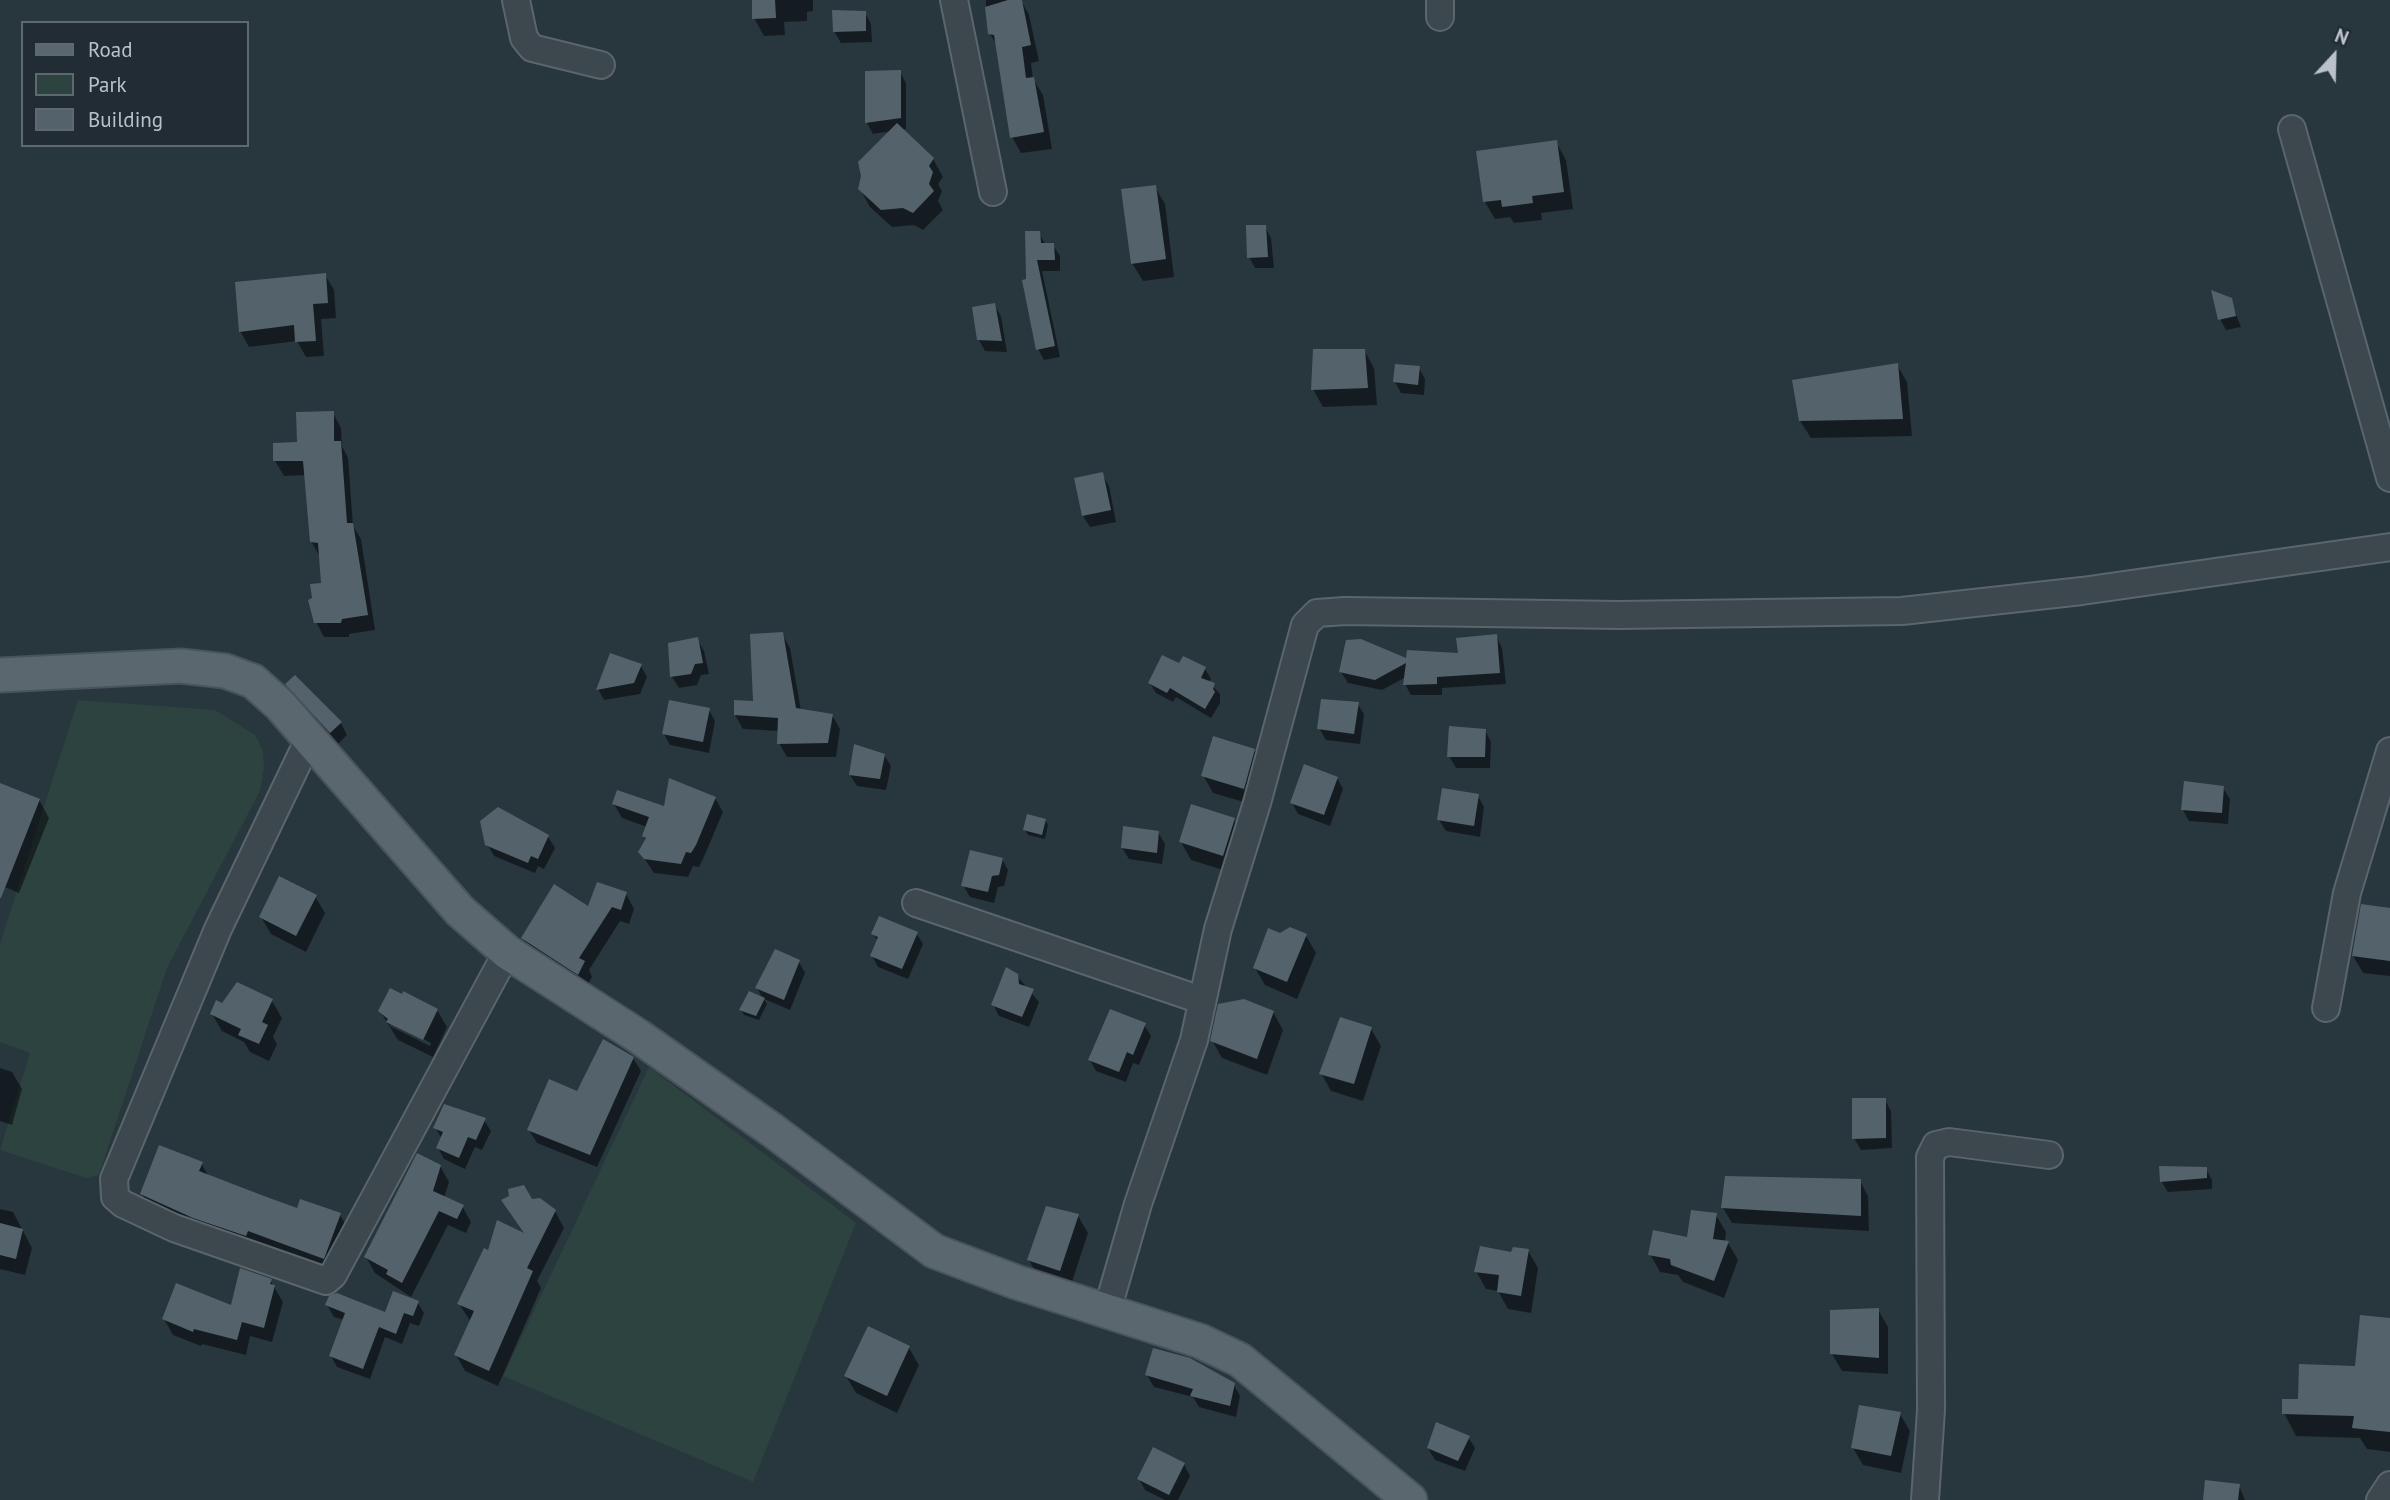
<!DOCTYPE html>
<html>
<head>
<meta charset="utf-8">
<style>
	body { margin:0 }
	#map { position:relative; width:2390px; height:1500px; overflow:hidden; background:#28363e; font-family:"PT Sans",sans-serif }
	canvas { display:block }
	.legend { position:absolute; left:21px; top:21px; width:228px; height:126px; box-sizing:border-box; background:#212c34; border:2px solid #5e6870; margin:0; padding:9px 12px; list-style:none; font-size:21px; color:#b9c2c9 }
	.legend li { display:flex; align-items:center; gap:14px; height:35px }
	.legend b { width:35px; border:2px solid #5e6870 }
	.north { position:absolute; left:2299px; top:21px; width:70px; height:70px; -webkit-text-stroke:5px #212c34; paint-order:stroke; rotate:22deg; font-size:19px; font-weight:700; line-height:28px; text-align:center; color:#b9c2c9 }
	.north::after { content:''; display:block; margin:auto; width:24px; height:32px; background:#b9c2c9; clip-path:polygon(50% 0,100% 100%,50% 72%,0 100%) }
</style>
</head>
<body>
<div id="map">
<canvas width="2390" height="1500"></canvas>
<ul class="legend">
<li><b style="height:9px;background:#5a676e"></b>Road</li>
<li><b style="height:19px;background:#2d433f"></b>Park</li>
<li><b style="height:19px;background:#54636b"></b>Building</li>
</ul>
<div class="north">N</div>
</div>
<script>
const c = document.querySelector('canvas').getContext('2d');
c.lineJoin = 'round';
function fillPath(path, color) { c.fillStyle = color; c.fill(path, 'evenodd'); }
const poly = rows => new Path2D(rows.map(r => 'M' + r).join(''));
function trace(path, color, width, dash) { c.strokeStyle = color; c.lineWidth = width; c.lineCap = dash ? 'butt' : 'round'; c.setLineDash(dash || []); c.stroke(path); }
fillPath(poly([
	[78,700,215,710,255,735,263,750,264,768,260,791,167,968,99,1175,86,1178,0,1150,30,1053,0,1042,0,944],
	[649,1067,856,1223,753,1482,503,1376]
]), '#2d433f');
fillPath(poly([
	[754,0,813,0,813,11,807,12,807,21,784,22,785,35,764,36,754,18],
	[986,0,1021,0,1029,15,1039,61,1031,63,1033,79,1043,95,1052,149,1021,153,1012,137,998,47,990,34,986,15],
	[865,13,871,24,872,42,841,43,834,31],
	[900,72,906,83,906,129,901,130,933,159,943,177,938,184,942,191,938,201,943,210,923,230,914,225,892,227,870,207,860,189,892,131,873,134,867,123,867,73],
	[1556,142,1566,160,1573,209,1541,213,1542,220,1514,223,1510,217,1495,219,1485,202,1478,153],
	[1155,187,1165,204,1174,277,1143,281,1132,263],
	[1265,227,1271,238,1274,268,1255,268,1249,257],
	[1039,233,1046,245,1053,245,1060,256,1060,271,1042,271,1060,357,1044,360,1038,349,1028,281],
	[325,275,334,290,336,318,321,319,324,356,306,357,297,341,249,347,240,331],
	[2230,299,2241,327,2226,330,2220,319],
	[994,305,1001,316,1007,352,985,351,979,340],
	[1364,350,1374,368,1377,405,1323,407,1313,389],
	[1897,365,1907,382,1912,436,1811,438,1800,421],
	[1419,368,1425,379,1424,395,1401,393,1395,382],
	[333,413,341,428,342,446,348,458,353,526,361,539,375,630,349,634,349,637,324,637,316,622,314,599,322,585,320,557,311,541,306,475,284,476,275,461],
	[1102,474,1109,486,1116,522,1090,527,1083,516,1076,480],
	[782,634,790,648,801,711,832,715,840,729,836,757,787,757,779,743,780,731,743,729,735,715,755,703],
	[1496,636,1502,648,1506,684,1442,688,1442,695,1411,695,1405,684,1406,677,1382,690,1348,683,1341,672,1460,654],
	[697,639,704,651,709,674,701,675,697,685,679,688,672,677,670,644],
	[641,666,647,677,640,694,604,700,598,689],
	[1180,666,1205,669,1211,679,1209,682,1220,694,1220,703,1211,718,1176,697,1173,702,1156,693,1150,683],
	[295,677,341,723,347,735,338,744,294,696,288,684],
	[1357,703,1364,714,1360,744,1326,740,1319,728],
	[709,710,715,721,709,753,670,745,664,734],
	[1485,730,1491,742,1490,768,1456,768,1449,756],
	[1254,750,1264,767,1254,805,1213,793,1203,775],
	[884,755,891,766,886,790,857,786,850,775],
	[1337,778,1343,789,1330,826,1298,814,1292,803],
	[0,785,39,800,49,818,19,893,0,885],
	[2223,788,2230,799,2228,824,2189,821,2183,810],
	[1478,796,1484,807,1480,837,1446,831,1439,820],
	[715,798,723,812,703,859,699,867,693,866,688,877,654,873,640,852,646,841,644,836,647,827,622,818,614,804,665,808],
	[1045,820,1048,825,1045,839,1028,835,1025,830],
	[1234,820,1244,837,1233,873,1191,860,1181,842],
	[1158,832,1165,844,1162,864,1129,859,1122,848],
	[548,837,555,848,544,869,538,866,535,873,494,856,487,844],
	[1002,859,1008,870,1004,886,998,887,994,903,970,897,963,885],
	[626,894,634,909,629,924,620,921,589,970,592,977,586,988,531,953,523,938],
	[315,896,325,913,306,952,271,934,261,917],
	[2390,910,2390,976,2363,973,2353,956],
	[916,933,923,944,908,979,878,967,872,956,878,941,873,934],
	[1280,935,1306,936,1316,953,1297,999,1265,985,1255,968],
	[799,962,805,973,790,1010,764,999,767,1004,759,1020,744,1015,741,1010,763,999,757,988],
	[1017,976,1039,1002,1029,1027,999,1016,993,1004],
	[403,997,437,1010,447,1027,433,1057,398,1040,380,1011],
	[390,1022,431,1043,430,1046,390,1026],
	[272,1001,282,1018,273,1037,277,1044,269,1061,250,1052,244,1042,222,1031,212,1014,223,1005],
	[1273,1012,1283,1030,1267,1075,1222,1058,1212,1040],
	[1144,1025,1151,1036,1139,1065,1133,1063,1126,1082,1096,1071,1090,1060],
	[1371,1029,1381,1046,1363,1101,1331,1091,1321,1073],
	[633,1058,641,1071,597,1167,537,1143,529,1130],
	[0,1068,12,1072,22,1089,12,1125,0,1121],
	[1885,1100,1891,1111,1892,1148,1861,1150,1854,1138],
	[484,1120,491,1131,482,1150,475,1147,465,1169,444,1159,438,1148,442,1139,435,1127],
	[201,1163,209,1177,299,1210,340,1215,350,1231,333,1275,151,1211,142,1194],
	[440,1166,449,1182,444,1198,462,1206,471,1222,466,1233,448,1225,411,1297,375,1273,366,1257],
	[2206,1169,2212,1180,2212,1189,2168,1192,2161,1181],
	[1860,1181,1868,1196,1869,1231,1732,1223,1723,1208],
	[503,1200,532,1201,555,1211,564,1228,537,1281,541,1288,498,1386,465,1371,456,1355,471,1322,459,1304,489,1252,526,1235],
	[0,1209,13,1212,32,1248,25,1275,0,1269],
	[1716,1215,1726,1232,1725,1242,1728,1243,1738,1260,1724,1298,1683,1282,1678,1275,1660,1272,1650,1254,1689,1239],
	[1078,1216,1088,1233,1070,1288,1039,1278,1029,1260],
	[1528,1251,1538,1268,1531,1313,1508,1309,1498,1291,1486,1289,1476,1271,1512,1254],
	[270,1280,283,1302,272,1342,250,1336,246,1355,202,1344,201,1346,173,1335,164,1319,232,1307],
	[417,1302,424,1313,419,1326,410,1323,402,1344,385,1337,370,1379,337,1367,331,1356,344,1320,334,1317,327,1305,386,1314],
	[1878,1310,1888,1327,1888,1374,1842,1371,1832,1354],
	[2390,1320,2390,1452,2367,1449,2360,1438,2296,1436,2284,1413,2356,1368],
	[909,1348,919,1365,897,1413,856,1393,846,1376],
	[1147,1375,1234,1385,1240,1396,1236,1417,1199,1407,1193,1397,1154,1387],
	[1900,1414,1910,1431,1901,1473,1863,1465,1853,1448],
	[1468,1437,1475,1448,1465,1471,1435,1460,1428,1448],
	[1184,1464,1190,1476,1178,1500,1165,1500,1145,1490,1139,1479],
	[2239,1486,2245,1500,2204,1500]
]), '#0007');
fillPath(poly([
	[752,0,775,0,776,18,752,19],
	[1008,0,1022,0,1031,45,1022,47,1026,78,1034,77,1044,132,1010,138,994,35,988,34,985,7],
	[832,10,866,11,866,31,833,32],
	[901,70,901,118,865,123,865,71],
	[897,123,934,158,929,166,933,172,929,184,934,191,913,213,903,208,881,210,858,189,861,176,858,162],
	[1557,140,1564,192,1532,196,1533,203,1502,207,1501,200,1483,202,1476,151],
	[1156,185,1166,259,1131,264,1121,189],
	[1246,225,1266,225,1268,257,1247,258],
	[1025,231,1040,231,1041,243,1054,243,1055,260,1037,260,1055,346,1036,350,1022,280,1026,279],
	[326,273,328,303,313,304,316,341,295,342,294,325,239,332,235,282],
	[2211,290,2232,298,2236,316,2218,320],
	[995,303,1002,341,977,340,972,307],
	[1313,349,1365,349,1368,388,1311,390],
	[1898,363,1903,419,1799,421,1792,380],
	[1395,364,1420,366,1418,385,1393,382],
	[334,411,334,441,341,441,347,523,353,523,368,615,342,619,341,623,314,623,308,600,312,598,310,584,321,583,318,543,310,542,303,461,273,461,273,443,297,442,296,412],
	[1103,472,1111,510,1082,516,1074,478],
	[783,632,796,708,833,714,828,743,777,744,778,718,734,715,734,700,753,701,750,634],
	[1497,634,1500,673,1437,677,1437,684,1403,685,1406,663,1375,680,1339,672,1346,640,1361,639,1406,658,1407,650,1458,653,1456,638],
	[698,637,703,663,695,664,691,674,670,677,668,643],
	[610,653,642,664,634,683,596,690],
	[1162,655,1179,663,1183,656,1206,667,1201,678,1215,683,1213,689,1215,692,1205,709,1170,688,1167,693,1148,683],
	[295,675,342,722,330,733,285,684],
	[1321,699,1359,702,1354,734,1317,729],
	[669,700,710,708,703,742,662,734],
	[1449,726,1486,729,1485,757,1447,757],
	[1213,736,1255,749,1244,789,1201,776],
	[854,744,885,754,880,779,849,775],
	[1304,764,1338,777,1324,815,1290,803],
	[669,778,716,797,696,845,691,853,686,852,681,864,644,859,638,852,646,838,642,836,649,817,612,804,617,790,664,806],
	[2184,781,2224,786,2222,813,2181,810],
	[0,783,40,799,1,898,0,898],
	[1442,788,1479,794,1474,826,1437,820],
	[1191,804,1235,818,1223,856,1179,842],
	[498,807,549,835,538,859,531,856,528,863,485,845,480,821],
	[1027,814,1046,819,1042,835,1023,830],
	[1123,826,1159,831,1157,853,1121,848],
	[970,850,1003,858,999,875,992,876,988,892,961,886],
	[279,876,317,895,296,936,259,917],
	[597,882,627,892,621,910,612,907,579,958,585,961,578,975,521,938,554,884,588,906],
	[2361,904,2390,908,2390,961,2352,956],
	[879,916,918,932,902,969,870,956,878,937,871,934],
	[1290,927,1307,934,1287,982,1253,968,1268,928,1280,933],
	[775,949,800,960,784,1000,755,988],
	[1006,967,1018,974,1019,984,1034,989,1022,1017,991,1005],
	[237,982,273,999,262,1022,268,1025,259,1044,238,1035,241,1029,210,1014,216,1000,222,1003],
	[390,988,402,994,403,991,438,1009,423,1040,386,1022,388,1019,378,1011],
	[749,991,765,998,756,1016,739,1010],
	[1244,999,1274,1011,1257,1059,1210,1041,1218,1004],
	[1110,1009,1146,1023,1133,1055,1127,1052,1119,1072,1088,1060],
	[1340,1017,1372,1027,1354,1084,1319,1074],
	[603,1039,634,1057,590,1155,527,1130,549,1079,577,1091],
	[1852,1098,1886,1098,1886,1138,1852,1139],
	[444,1104,486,1118,476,1140,468,1137,459,1158,436,1148,443,1132,433,1128],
	[159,1145,203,1162,199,1171,264,1196,297,1208,300,1199,341,1213,324,1259,248,1231,246,1236,193,1218,140,1194],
	[417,1153,441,1165,433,1191,464,1205,457,1219,439,1211,402,1283,386,1274,388,1270,364,1257],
	[2159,1166,2207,1167,2207,1178,2160,1182],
	[1725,1176,1861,1179,1861,1216,1721,1208],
	[524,1185,532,1199,540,1198,556,1210,527,1268,533,1271,489,1371,454,1355,474,1311,457,1304,484,1248,488,1250,497,1220,524,1233,501,1200,509,1196,508,1189],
	[1046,1206,1079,1214,1060,1271,1027,1260],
	[1691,1210,1717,1213,1713,1239,1729,1241,1714,1281,1671,1265,1670,1259,1648,1255,1653,1230,1687,1237],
	[0,1223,23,1229,16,1259,0,1255],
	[1480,1246,1511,1252,1513,1247,1529,1249,1521,1296,1497,1292,1499,1275,1474,1272],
	[240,1268,272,1279,270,1284,275,1285,264,1328,242,1322,237,1340,194,1329,193,1332,162,1319,176,1283,231,1305],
	[393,1291,419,1301,413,1316,404,1313,396,1334,379,1327,363,1369,329,1356,345,1313,325,1305,329,1296,337,1293,385,1312],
	[1879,1308,1879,1358,1830,1354,1830,1310],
	[2360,1315,2390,1318,2390,1432,2352,1428,2354,1416,2282,1414,2282,1399,2298,1399,2299,1364,2355,1366],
	[868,1326,910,1346,887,1396,844,1376],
	[1153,1348,1190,1358,1235,1383,1230,1406,1190,1396,1193,1389,1145,1375],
	[1859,1405,1901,1412,1891,1456,1851,1448],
	[1436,1422,1470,1436,1458,1461,1427,1448],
	[1153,1447,1185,1463,1169,1495,1137,1479],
	[2205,1480,2240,1484,2238,1500,2203,1500]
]), '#54636b');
const minor = poly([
	[516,0,524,38,532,48,601,65],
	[954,0,993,192],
	[1440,0,1440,17],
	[2292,129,2390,478],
	[309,739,218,929,114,1179,115,1197,123,1204,174,1228,326,1281,333,1275,507,952],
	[916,903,1201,1000],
	[2326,1008,2347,893,2390,751],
	[1107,1311,1138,1204,1194,1040,1218,929,1257,803,1305,625,1317,613,1345,611,1619,615,1902,611,2082,591,2390,547],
	[1925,1500,1931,1410,1930,1157,1936,1145,1949,1142,2049,1155],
	[2380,1500,2390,1485]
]);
const major = poly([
	[0,675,181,666,225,671,253,681,280,705,460,911,507,952,638,1036,772,1130,934,1251,1016,1282,1200,1341,1240,1360,1410,1500]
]);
trace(minor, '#5a656c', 30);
trace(major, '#49535b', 37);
trace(minor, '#3c474e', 26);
trace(major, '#5a676e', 33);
</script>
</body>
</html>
